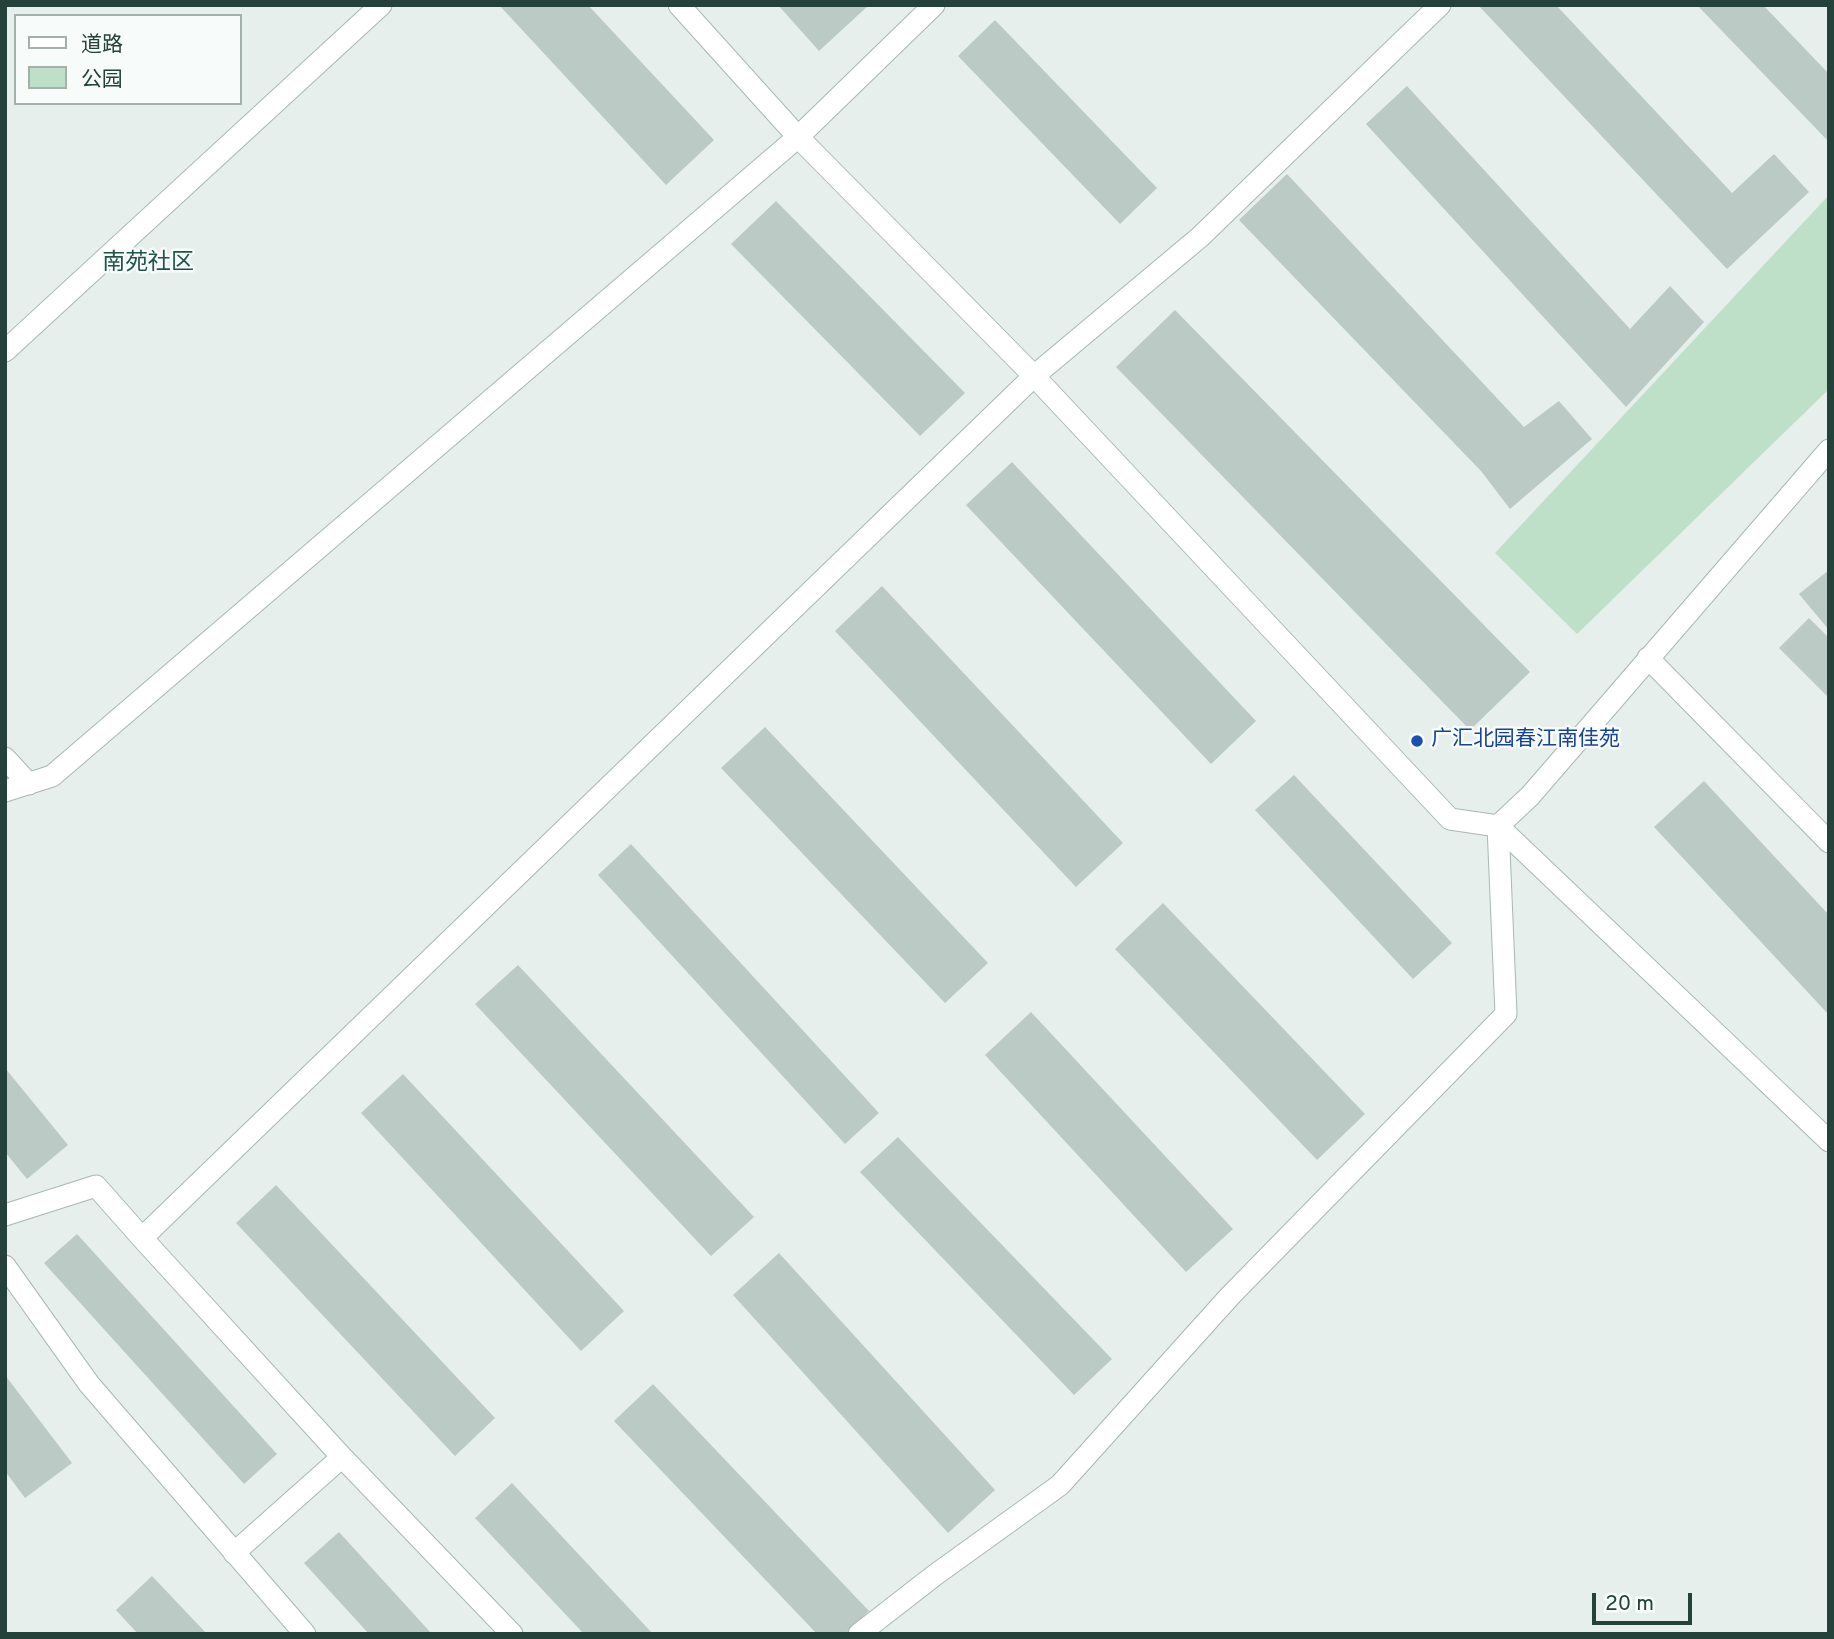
<!DOCTYPE html>
<html>
<head>
<meta charset="utf-8">
<style>
	body { margin:0 }
	#map { position:relative; width:1834px; height:1639px; overflow:hidden; background:#e6efeb; font-family:Overpass,"Noto Sans SC",sans-serif }
	canvas { display:block }
	.frame { position:absolute; inset:0; border:7px solid #24423a; pointer-events:none }
	.legend { position:absolute; left:14px; top:14px; width:228px; height:91px; box-sizing:border-box; background:#f7fbf9; border:2px solid #a3b1ad; margin:0; padding:9px 12px; list-style:none; font-size:21px; color:#24423a }
	.legend li { display:flex; align-items:center; gap:14px; height:35px }
	.legend b { width:35px; border:2px solid #a3b1ad }
	.scale { position:absolute; left:1592px; top:1593px; width:100px; height:32px; box-sizing:border-box; border:4px solid #24423a; border-top:0; padding-left:9px; font-size:21px; line-height:24px; white-space:nowrap; color:#24423a; -webkit-text-stroke:5px #f7fbf9; paint-order:stroke }
</style>
</head>
<body>
<div id="map">
<canvas width="1834" height="1639"></canvas>
<div class="frame"></div>
<ul class="legend">
<li><b style="height:9px;background:#fff"></b>道路</li>
<li><b style="height:19px;background:#bfe0c8"></b>公园</li>
</ul>
<div class="scale">20 m</div>
</div>
<script>
const c = document.querySelector('canvas').getContext('2d');
c.lineJoin = 'round';
function fillPath(path, color) { c.fillStyle = color; c.fill(path, 'evenodd'); }
const poly = rows => new Path2D(rows.map(r => 'M' + r).join(''));
function trace(path, color, width, dash) { c.strokeStyle = color; c.lineWidth = width; c.lineCap = dash ? 'butt' : 'round'; c.setLineDash(dash || []); c.stroke(path); }
function drawText(font, color, halo, rows, align = 'center') {
  c.font = font + ' Overpass,"Noto Sans SC",sans-serif'; c.lineWidth = 5; c.setLineDash([]); c.textBaseline = 'middle'; c.strokeStyle = halo; c.fillStyle = color; for (const [text, x, y, turn = 0] of rows) {
    c.save(); c.translate(x, y); c.rotate((+turn || 0) * Math.PI / 180); c.textAlign = isNaN(turn) ? turn : align; if (halo) c.strokeText(text, 0, 0); c.fillText(text, 0, 0); c.restore();
  }
}
fillPath(poly([
	[1829,195,1829,389,1577,634,1495,553]
]), '#bfe0c8');
fillPath(poly([
	[499,5,588,5,714,140,666,185],
	[778,5,869,5,819,51],
	[1478,5,1556,5,1732,193,1774,154,1809,192,1727,269],
	[1697,5,1763,5,1829,74,1829,142],
	[995,20,1157,188,1120,224,958,56],
	[1407,86,1630,329,1670,286,1704,322,1626,407,1366,124],
	[1287,174,1524,427,1559,401,1592,439,1510,509,1481,471,1239,220],
	[776,201,965,393,920,436,731,244],
	[1175,310,1530,672,1470,730,1116,367],
	[1012,462,1256,721,1211,764,966,505],
	[1829,570,1829,630,1799,594],
	[882,586,1123,843,1076,887,835,631],
	[1809,618,1829,638,1829,698,1779,648],
	[765,727,988,963,945,1003,721,768],
	[1294,775,1452,943,1413,979,1255,810],
	[1704,781,1829,915,1829,1015,1654,827],
	[631,844,879,1113,845,1144,598,875],
	[1163,903,1365,1114,1317,1160,1115,949],
	[518,965,754,1217,711,1256,475,1004],
	[1031,1012,1233,1229,1186,1272,985,1055],
	[5,1068,68,1145,27,1179,5,1152],
	[403,1074,624,1311,581,1351,361,1113],
	[898,1137,1112,1359,1074,1395,860,1172],
	[276,1185,495,1418,455,1456,236,1223],
	[77,1234,277,1454,244,1484,44,1263],
	[779,1253,995,1490,948,1533,733,1295],
	[5,1375,72,1463,25,1498,5,1471],
	[653,1384,869,1611,845,1634,817,1634,614,1421],
	[512,1483,653,1634,584,1634,475,1518],
	[339,1532,432,1634,369,1634,304,1563],
	[152,1576,207,1634,138,1634,116,1610]
]), '#bbcac4');
const minor = poly([
	[679,5,798,137,1034,376,1450,819,1498,826,1829,1141],
	[5,351,381,5],
	[1648,658,1829,842],
	[5,758,29,784],
	[5,791,52,776,798,137,934,5],
	[5,1215,96,1186,142,1238,342,1457],
	[142,1238,1034,376,1200,237,1440,5],
	[5,1266,89,1384,305,1634],
	[234,1553,342,1457,512,1634],
	[859,1634,935,1575,1060,1485,1230,1296,1506,1014,1498,826,1530,796,1829,450]
]);
trace(minor, '#a8b8b2', 23);
trace(minor, '#fff', 21);
for (const [x, y, r, color] of [
	[1417,741,7,"#1a4fb4"]
]) { const dot = new Path2D(); dot.arc(x, y, r, 0, 2 * Math.PI); c.fillStyle = color; c.fill(dot); trace(dot, '#f7fbf9', 2.5); }
drawText('21px', '#164399', '#f7fbf9', [
	["广汇北园春江南佳苑",1431,741]
], 'left');
drawText('23px', '#1f5548', '#f7fbf9', [
	["南苑社区",148,264]
]);
</script>
</body>
</html>
